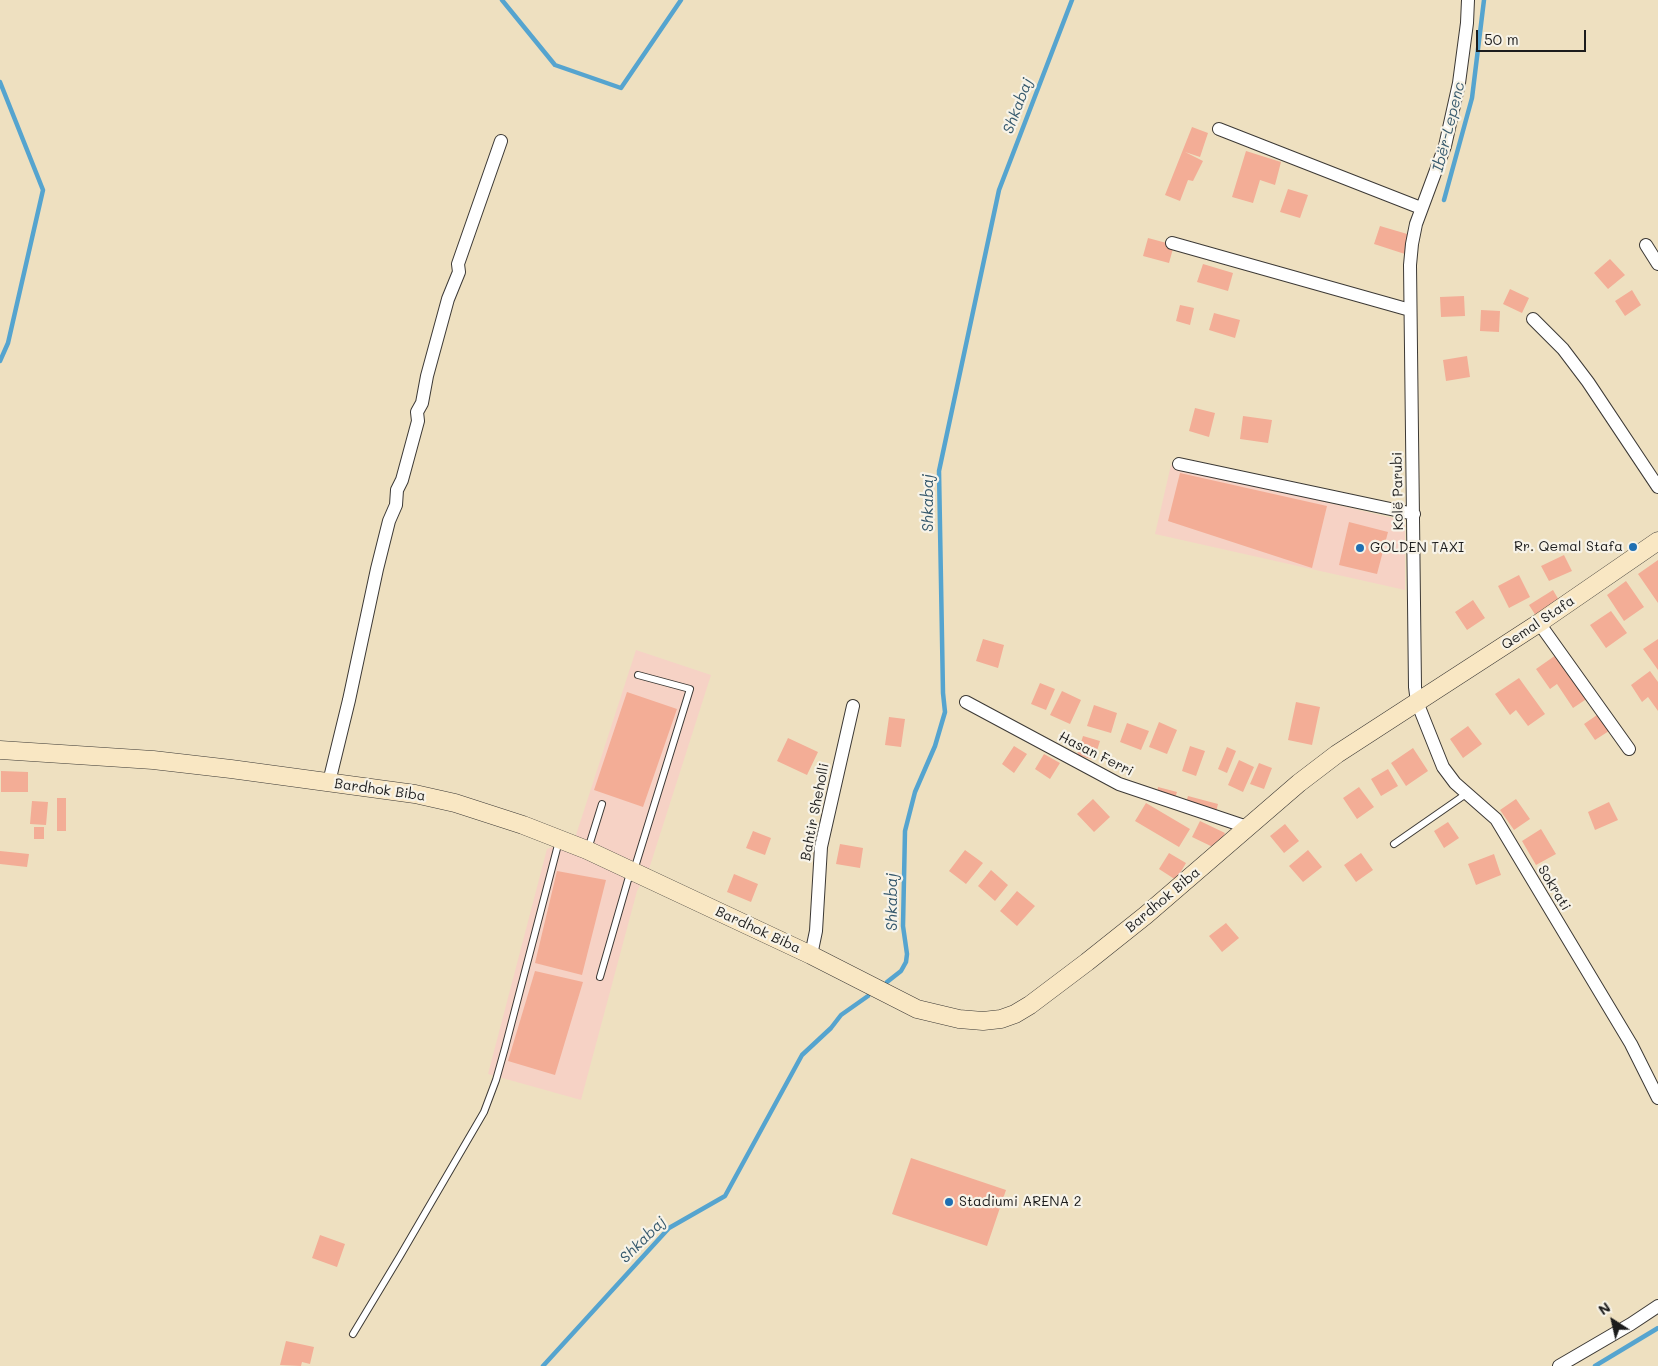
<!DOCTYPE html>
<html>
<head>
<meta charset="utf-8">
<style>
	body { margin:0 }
	#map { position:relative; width:1658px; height:1366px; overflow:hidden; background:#eee0c0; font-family:Mali,sans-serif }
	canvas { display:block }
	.north { position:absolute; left:1588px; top:1296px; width:50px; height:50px; -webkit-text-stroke:4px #f7f3e8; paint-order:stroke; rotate:325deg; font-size:14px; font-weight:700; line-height:20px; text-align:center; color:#1c1c1c }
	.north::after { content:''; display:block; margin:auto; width:18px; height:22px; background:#1c1c1c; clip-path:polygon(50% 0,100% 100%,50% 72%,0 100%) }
	.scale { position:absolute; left:1476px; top:30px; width:110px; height:22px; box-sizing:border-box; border:2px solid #1c1c1c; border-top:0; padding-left:6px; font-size:15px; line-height:18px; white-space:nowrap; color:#1c1c1c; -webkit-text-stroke:4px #f7f3e8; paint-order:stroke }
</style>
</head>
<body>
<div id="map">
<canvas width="1658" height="1366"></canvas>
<div class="north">N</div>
<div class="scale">50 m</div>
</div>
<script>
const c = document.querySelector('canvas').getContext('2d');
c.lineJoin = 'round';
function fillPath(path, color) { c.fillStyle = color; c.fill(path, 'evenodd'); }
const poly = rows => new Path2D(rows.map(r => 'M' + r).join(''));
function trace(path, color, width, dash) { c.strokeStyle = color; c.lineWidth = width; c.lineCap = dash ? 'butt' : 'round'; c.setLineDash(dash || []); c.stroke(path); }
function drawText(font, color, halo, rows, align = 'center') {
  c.font = font + ' Mali,sans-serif'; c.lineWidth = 4.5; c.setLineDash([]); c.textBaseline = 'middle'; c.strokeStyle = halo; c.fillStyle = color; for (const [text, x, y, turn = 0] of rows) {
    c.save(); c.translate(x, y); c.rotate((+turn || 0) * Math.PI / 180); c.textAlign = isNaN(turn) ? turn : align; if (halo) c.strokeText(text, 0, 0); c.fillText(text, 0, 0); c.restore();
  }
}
fillPath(poly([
	[1171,465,1405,521,1405,590,1155,534],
	[636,650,711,675,649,869,637,891,581,1100,488,1074,547,849,575,838]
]), '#f6d2c5');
trace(poly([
	[502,0,555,65,621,88,681,0],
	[0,82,43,190,8,343,0,361],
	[1444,200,1472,98,1484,0],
	[887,982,901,971,906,962,907,954,903,926,905,831,915,792,935,746,945,712,943,693,939,471,999,190,1072,0],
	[543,1366,669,1228,725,1196,802,1055,831,1028,841,1015,868,996],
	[1595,1366,1658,1328]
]), '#55a4cf', 4.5);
fillPath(poly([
	[1192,127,1208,133,1200,157,1185,152,1203,161,1193,181,1188,180,1180,201,1165,195],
	[1246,151,1281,162,1275,185,1260,180,1253,203,1232,197],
	[1288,189,1308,195,1300,218,1280,212],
	[1380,226,1414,236,1408,255,1374,244],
	[1148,238,1174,245,1169,263,1143,256],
	[1610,259,1625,275,1608,289,1594,273],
	[1203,264,1233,273,1228,291,1197,282],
	[1510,289,1529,298,1522,313,1503,304],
	[1632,290,1641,305,1625,316,1615,301],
	[1464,296,1465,316,1441,317,1440,297],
	[1180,305,1194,308,1190,325,1176,321],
	[1481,310,1500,311,1499,332,1480,331],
	[1214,313,1240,320,1235,338,1209,330],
	[1467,356,1470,377,1446,381,1443,360],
	[1195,408,1215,413,1209,437,1189,431],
	[1243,416,1272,420,1268,443,1240,439],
	[1180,473,1327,506,1312,568,1168,521],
	[1349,522,1388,532,1377,574,1339,565],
	[1564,555,1572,571,1549,581,1541,566],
	[1658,560,1658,603,1638,574],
	[1519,575,1530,597,1509,608,1498,586],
	[1626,581,1644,607,1624,621,1607,595],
	[1553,590,1560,602,1536,616,1529,605],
	[1473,600,1485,618,1467,630,1455,612],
	[1611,611,1627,633,1606,648,1590,625],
	[983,639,1004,645,998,668,976,661],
	[1658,639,1658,670,1643,649],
	[1556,655,1591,696,1573,708,1557,684,1550,689,1536,669],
	[1650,671,1658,682,1658,711,1648,697,1642,702,1631,685],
	[1519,678,1545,714,1528,726,1516,710,1510,715,1495,694],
	[1040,683,1055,689,1046,710,1031,704],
	[1062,691,1081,700,1070,724,1050,715],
	[627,692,677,709,643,807,594,790],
	[1296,702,1320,707,1312,745,1288,740],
	[1094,705,1117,713,1111,733,1087,726],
	[1597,715,1609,731,1595,740,1584,724],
	[889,717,905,719,901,747,885,745],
	[1159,722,1177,730,1167,754,1149,747],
	[1127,723,1149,731,1141,750,1120,742],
	[1468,726,1482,744,1463,758,1450,739],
	[1083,736,1100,741,1094,760,1077,755],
	[788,738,818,752,807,775,777,761],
	[1014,746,1027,754,1014,773,1002,764],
	[1190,746,1205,751,1196,776,1182,771],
	[1227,747,1236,751,1227,773,1218,769],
	[1413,748,1428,771,1406,786,1391,763],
	[1044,754,1060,763,1050,779,1035,769],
	[1239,760,1254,767,1243,792,1228,785],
	[1259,763,1272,768,1264,789,1250,784],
	[1388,769,1398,786,1381,796,1371,779],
	[1,771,28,772,28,792,1,792],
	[1158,787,1177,792,1175,798,1157,794],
	[1359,787,1374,807,1357,819,1343,798],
	[1188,796,1218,804,1216,812,1186,803],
	[57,798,66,798,66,831,57,831],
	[1093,799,1110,817,1094,832,1077,814],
	[1516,799,1530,819,1514,830,1500,810],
	[32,801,48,802,46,825,30,824],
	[1609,802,1618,820,1595,830,1588,812],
	[1146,803,1190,829,1179,847,1135,821],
	[1200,821,1225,833,1217,849,1192,837],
	[1448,822,1459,838,1444,848,1434,831],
	[1285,824,1299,841,1284,853,1270,836],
	[34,827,44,827,44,839,34,839],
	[1541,829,1556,854,1536,865,1522,841],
	[753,831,771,838,765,855,746,848],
	[840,844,863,848,860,868,836,864],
	[965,850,983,863,966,884,949,871],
	[1308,850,1322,867,1303,882,1289,866],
	[0,851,29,854,27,867,0,864],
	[1169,853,1186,863,1176,880,1159,869],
	[1361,853,1373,870,1356,882,1344,865],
	[1494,854,1501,875,1476,885,1468,864],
	[991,870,1008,885,995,901,978,886],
	[557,871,606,880,582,975,535,963],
	[734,874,758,884,751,902,727,892],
	[1017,891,1035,906,1017,926,1000,911],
	[1226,923,1239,938,1222,952,1209,936],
	[535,971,583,982,555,1075,508,1061],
	[911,1158,1006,1190,987,1246,892,1214],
	[320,1235,345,1244,337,1267,312,1258],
	[286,1341,314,1347,310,1364,302,1362,301,1366,280,1365]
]), '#f3ad96');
const lane = poly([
	[1394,844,1466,794],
	[588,849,602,804],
	[600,977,628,880,635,867,690,689,638,675],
	[353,1334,400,1256,484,1112,496,1080,505,1048,559,841]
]);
const street = poly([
	[1468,0,1467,23,1459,83,1445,146,1416,224,1412,244,1410,265,1415,687,1417,702,1443,767,1455,783,1496,819,1631,1044,1658,1098],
	[1219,129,1421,208],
	[1172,243,1410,310],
	[1646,245,1658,264],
	[1533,319,1563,349,1588,382,1658,487],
	[1179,464,1414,514],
	[1539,623,1629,749],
	[966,702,1119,784,1247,827],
	[329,782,349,700,377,569,389,521,396,505,397,490,402,480,418,421,417,412,422,403,427,376,448,299,459,272,458,264,501,141],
	[811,955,816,931,821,847,853,706],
	[1559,1366,1631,1324,1658,1306]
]);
const secondary = poly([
	[0,750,153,760,231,769,415,794,455,803,523,825,587,850,811,955,917,1009,959,1019,983,1021,1001,1019,1015,1014,1030,1005,1087,962,1146,915,1299,783,1337,754,1539,623,1658,541]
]);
trace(lane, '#3c3935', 8);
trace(street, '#3c3935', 14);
trace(secondary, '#3c3935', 19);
trace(lane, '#fff', 6);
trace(street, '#fff', 12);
trace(secondary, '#f9e7c3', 18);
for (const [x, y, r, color] of [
	[1633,547,5,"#1f6fb2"],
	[1360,548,5,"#1f6fb2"],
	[949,1202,5,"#1f6fb2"]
]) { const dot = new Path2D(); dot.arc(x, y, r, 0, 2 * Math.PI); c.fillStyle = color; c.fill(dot); trace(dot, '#f7f3e8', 2); }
drawText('14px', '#1c1c1c', '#f7f3e8', [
	["Kolë Parubi",1398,491,-91],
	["Qemal Stafa",1538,623,-34],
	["Hasan Ferri",1096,754,27],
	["Bardhok Biba",380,790,8],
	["Bahtir Sheholli",815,812,-79],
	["Sokrati",1554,888,59],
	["Bardhok Biba",1163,900,-40],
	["Bardhok Biba",758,930,25]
]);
drawText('14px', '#1c1c1c', '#f7f3e8', [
	["Rr. Qemal Stafa",1623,547,"right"],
	["GOLDEN TAXI",1370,548],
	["Stadiumi ARENA 2",959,1202]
], 'left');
drawText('italic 15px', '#36596d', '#f7f3e8', [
	["Shkabaj",1018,106,-69],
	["Ibër-Lepenc",1449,127,-76],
	["Shkabaj",928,503,-90],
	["Shkabaj",892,902,-90],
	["Shkabaj",643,1240,-45]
]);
</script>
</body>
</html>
